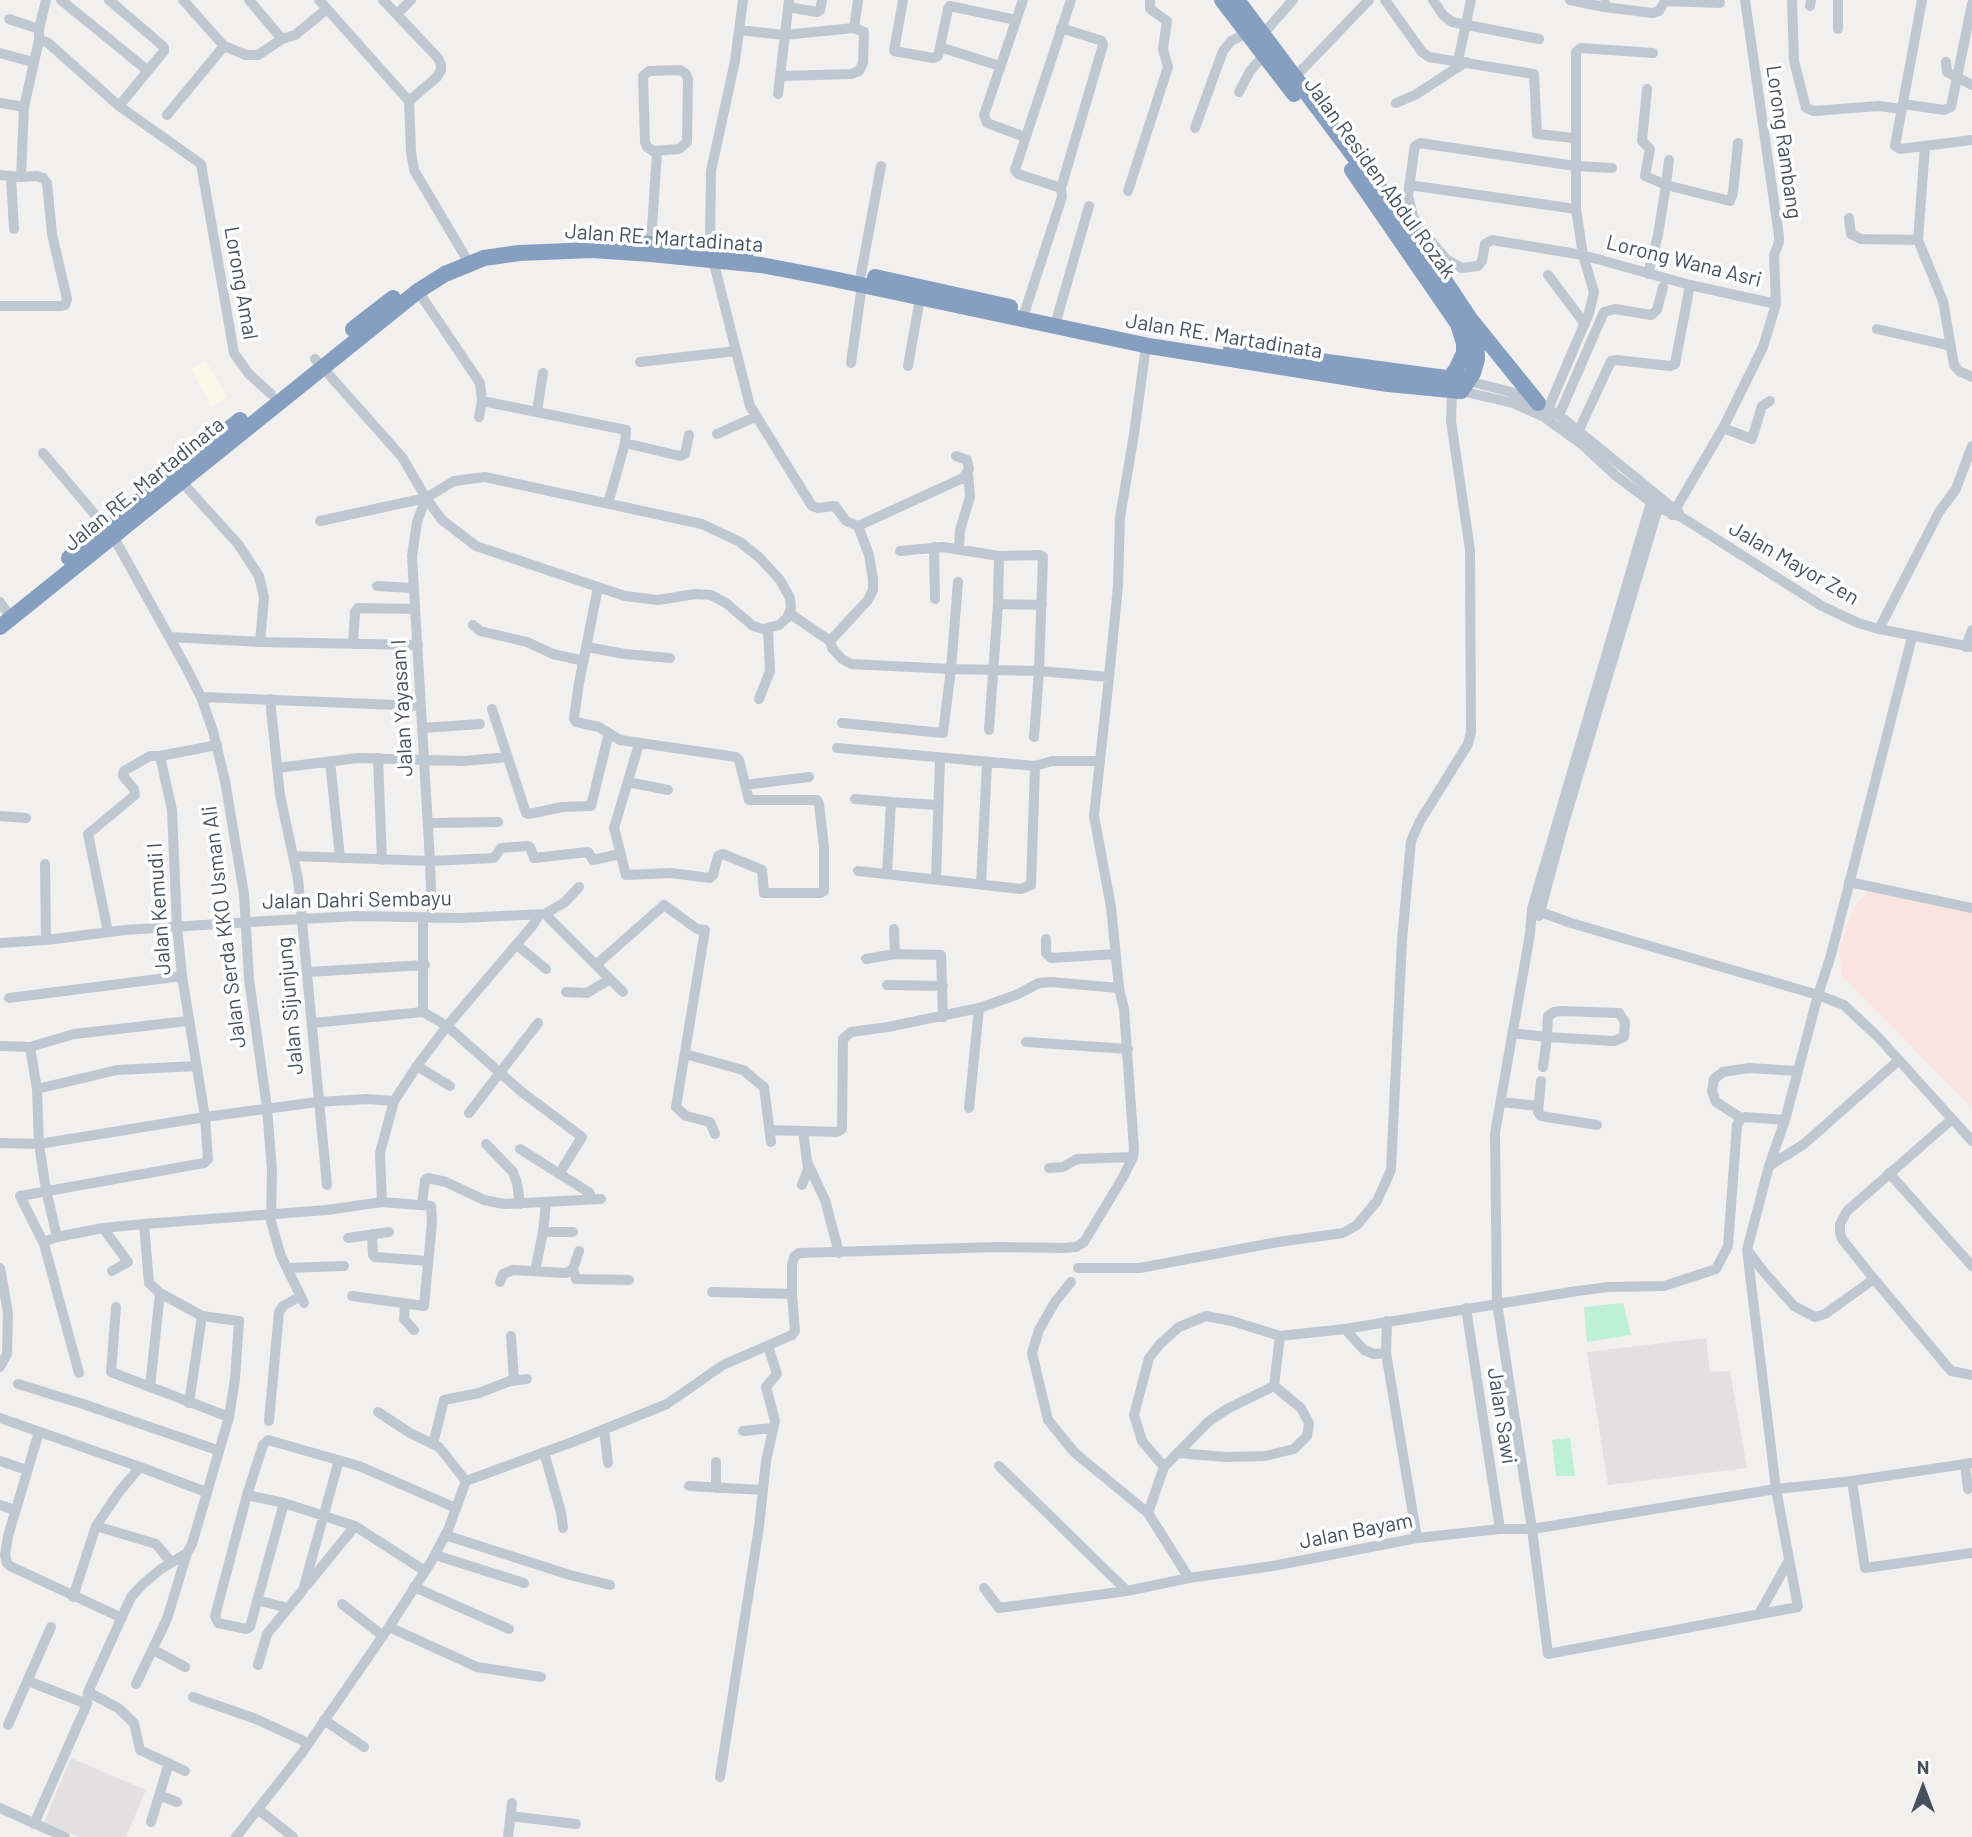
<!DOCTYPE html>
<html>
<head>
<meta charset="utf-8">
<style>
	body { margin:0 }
	#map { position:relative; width:1972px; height:1837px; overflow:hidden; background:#f2efef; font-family:Barlow,sans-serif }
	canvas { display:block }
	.north { position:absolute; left:1888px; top:1753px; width:70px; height:70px; -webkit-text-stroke:5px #fff; paint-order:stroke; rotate:0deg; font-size:19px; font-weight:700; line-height:28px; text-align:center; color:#47515d }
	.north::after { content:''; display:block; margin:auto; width:24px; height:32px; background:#47515d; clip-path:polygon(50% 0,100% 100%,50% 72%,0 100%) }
</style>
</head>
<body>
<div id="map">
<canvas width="1972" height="1837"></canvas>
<div class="north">N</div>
</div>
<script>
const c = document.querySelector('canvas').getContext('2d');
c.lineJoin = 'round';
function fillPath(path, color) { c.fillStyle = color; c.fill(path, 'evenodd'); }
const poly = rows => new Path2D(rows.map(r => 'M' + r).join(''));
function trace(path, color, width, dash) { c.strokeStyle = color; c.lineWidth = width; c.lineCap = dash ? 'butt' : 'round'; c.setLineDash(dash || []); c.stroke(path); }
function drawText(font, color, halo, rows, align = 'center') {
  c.font = font + ' Barlow,sans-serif'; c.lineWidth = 7; c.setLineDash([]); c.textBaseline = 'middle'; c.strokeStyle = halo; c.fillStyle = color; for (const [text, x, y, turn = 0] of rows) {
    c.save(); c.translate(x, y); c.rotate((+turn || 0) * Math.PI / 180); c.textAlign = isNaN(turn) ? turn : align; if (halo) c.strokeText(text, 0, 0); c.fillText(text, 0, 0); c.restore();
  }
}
fillPath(poly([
	[206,361,227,398,211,407,191,369]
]), '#fcf8e9');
fillPath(poly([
	[1706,1338,1710,1372,1730,1371,1747,1468,1608,1485,1587,1352],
	[71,1758,146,1790,126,1837,78,1837,44,1822]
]), '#e3e0e1');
fillPath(poly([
	[1868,892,1972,912,1972,1108,1842,976,1839,951,1844,933,1854,907]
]), '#fbe4df');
fillPath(poly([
	[1623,1303,1631,1335,1587,1342,1584,1307],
	[1570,1438,1575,1476,1556,1476,1552,1440]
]), '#bdf0d4');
trace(poly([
	[61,0,147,70],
	[109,0,164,47,164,51,119,106],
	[249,0,282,39],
	[319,0,409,101,411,152,414,170,469,263],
	[383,0,438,58,441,65,441,70,437,77,409,101],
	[743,0,735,61,711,171,710,248,750,406,812,506,818,508,835,506,846,521,858,526,963,478,969,469,967,460,956,456],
	[903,0,894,51,933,58,938,56,940,47,1000,66],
	[1023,0,984,115,987,123,1025,137],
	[1385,0,1422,52,1429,57,1534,74,1537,134,1574,138],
	[1433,0,1443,15,1452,22,1539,39],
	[1570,0,1604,7,1605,3],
	[1792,0,1794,61,1806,108,1814,111,1879,106,1901,109],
	[1838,0,1838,29],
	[1922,0,1895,146,1900,149,1972,140],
	[1810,6,1811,0],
	[788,7,817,12,820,10,822,0],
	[1604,7,1653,13,1659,11,1665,1,1720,3],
	[397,14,411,0],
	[9,19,39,29],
	[854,28,858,0],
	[739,30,784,35,854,28,864,32,863,63,859,71,851,74,781,76],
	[1263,34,1293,0],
	[39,40,39,29,46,0],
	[224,46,246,55,258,55,282,39,295,35,327,9],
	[940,47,948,9,950,6,1016,20],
	[0,53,33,62],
	[1458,61,1471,0],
	[1946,62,1947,72,1972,85],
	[680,70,686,74,688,79,687,142,679,149,653,151,647,147,645,142,643,76,649,71,680,70],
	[1295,77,1369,0],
	[1647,89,1642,141,1650,149,1645,176,1666,185,1669,160],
	[1239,92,1250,71,1264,55],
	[778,94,789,0],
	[0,103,24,107],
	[1396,103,1415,95,1466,62],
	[1903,104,1944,110,1951,107,1972,4],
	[167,115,224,46,183,0],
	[1195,128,1223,51,1231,41,1247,33],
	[1925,146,1918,240,1943,301,1954,365,1959,371,1972,377],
	[1612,168,1575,166,1420,143,1415,146,1414,151,1408,196,1413,216,1419,227,1447,260,1462,268,1478,266,1482,261,1485,244,1492,240,1583,255,1690,285,1776,304],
	[0,175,21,177,24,107,39,40,47,42,119,106,201,164,234,353,249,374,271,394],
	[11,177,14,229],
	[1409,185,1576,209],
	[1061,188,1018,174,1015,170,1071,0],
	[1128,191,1168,67,1163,49,1167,21,1150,9,1150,0],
	[1849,218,1851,234,1861,239,1918,240],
	[651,243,657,152],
	[861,274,881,166],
	[1648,274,1658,235,1666,185,1730,201,1733,193,1738,143],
	[1548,275,1585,324],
	[418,291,480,383,482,401],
	[0,306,61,306,65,305,67,299,52,234,47,183,43,178,37,176,21,177],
	[1025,311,1062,197,1061,188,1103,45,1102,41,1061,28],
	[1057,318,1089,206],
	[1877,329,1951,346],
	[315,359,402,457,426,498,442,520,476,546,625,596,658,600,695,594,711,595,726,603,753,626,763,629,779,625,787,618,791,608,790,598,780,580,760,558,740,542,702,524,485,477,454,481,426,498,417,522,412,556,430,861,432,918],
	[640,362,736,351],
	[851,363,862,285],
	[908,366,920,298],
	[1468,381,1511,392,1559,415,1679,513],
	[1461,391,1513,403,1544,417,1584,446,1615,475,1659,508,1683,518,1822,606,1858,623,1879,629,1972,647],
	[1548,409,1589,313,1594,292,1583,255,1576,209,1576,52,1581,48,1653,53],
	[537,411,543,373],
	[1559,415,1604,312,1615,309,1651,315,1657,310,1663,287],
	[479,417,482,401,626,430,625,443,608,504],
	[1723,428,1752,439,1762,406,1770,401],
	[1579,430,1611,361,1617,360,1670,366,1675,364,1690,285],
	[717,434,755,417],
	[625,443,680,456,685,454,689,435],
	[43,453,113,536,187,669,201,697,213,731,225,781,244,894,249,979,267,1108,272,1171,271,1221,281,1256,304,1303],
	[181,481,238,544,259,576,264,597,260,642],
	[1654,492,1532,909,1530,934,1495,1133,1497,1303,1532,1529,1548,1654,1798,1607,1776,1489,1747,1250,1769,1166,1785,1120,1818,995,1844,1005,1878,1037,1972,1141],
	[1672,515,1723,428,1763,347,1776,304,1774,255,1779,242,1779,236,1745,0],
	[320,521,426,498],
	[934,547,935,599],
	[959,548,960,530,970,497,968,474],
	[900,551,943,547,999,556,1040,555,1043,557,1039,671,951,669,958,582],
	[377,586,412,588],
	[598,587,579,683,574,718,576,722,599,727,620,740,736,757,739,760,749,800,817,800,819,804,824,847,824,891,820,893,764,893,762,870,723,854,718,856,713,875,710,878,671,873,626,875,614,828,639,744],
	[0,602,6,611],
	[998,604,1042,605],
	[789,613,830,641],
	[473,625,480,631,527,642,553,654,584,661],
	[1879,629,1939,512,1956,489,1972,446],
	[170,637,260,642,418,645],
	[353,644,355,612,358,608,414,609],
	[587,647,625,654,670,658],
	[1966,647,1972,630],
	[201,697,421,706],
	[270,699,280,795,298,879,327,1185],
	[759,699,770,671,768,629],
	[492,709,526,813,529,814,562,807,591,806,609,733],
	[842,723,943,733,951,669,851,664,842,659,832,648,830,641,868,600,873,590,873,579,869,555,858,526],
	[422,728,480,724],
	[989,730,998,604,999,556],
	[1034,737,1039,671,1109,677,1118,586,1120,517,1134,434,1146,346],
	[837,748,1035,766,1052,761,1098,761],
	[378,758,382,860],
	[330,761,340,858],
	[277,768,358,758,464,761,508,757],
	[628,782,668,790],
	[745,785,809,777],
	[855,799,891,802,887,874],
	[891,802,937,805],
	[0,816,26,818],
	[428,823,498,822],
	[293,856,430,861,494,858,501,848,527,846,530,847,534,858,588,852,593,860,620,854],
	[45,864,46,940],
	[858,871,1021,889,1031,885,1035,766],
	[936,879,940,759],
	[1849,882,1972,908],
	[981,885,987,763],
	[1532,909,1571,923,1818,995,1831,955,1912,637],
	[545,914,623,992],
	[1539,916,1564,823,1661,498],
	[894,929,895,954],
	[108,932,88,834,135,795,134,789,123,776,124,771,150,756,160,756],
	[1046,939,1046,953,1051,958,1116,954],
	[0,943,46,940,125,930,266,921,356,916,460,918,545,914,565,902,579,887],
	[517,945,546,969],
	[866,959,895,954,941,955,943,1017],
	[597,964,664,905,697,929,705,930,676,1107,686,1116,710,1122,715,1134],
	[308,972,425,965],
	[887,985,943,986],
	[566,992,587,993,610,979],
	[9,998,182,976],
	[1562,1011,1619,1013,1625,1022,1624,1037,1614,1041,1547,1037,1548,1016,1554,1012,1562,1011],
	[423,1012,447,1026,523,1093,582,1137,559,1174],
	[313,1023,423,1012,423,917],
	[1512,1033,1547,1037,1543,1067],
	[1026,1042,1128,1049],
	[0,1046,30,1047],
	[685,1054,743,1070,764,1087,771,1142],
	[417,1066,450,1086],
	[1541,1081,1538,1112,1541,1116,1597,1125],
	[37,1089,117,1070,197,1066],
	[1501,1102,1538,1106],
	[969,1108,979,1008],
	[469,1113,538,1023],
	[1741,1118,1716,1102,1712,1091,1714,1079,1723,1072,1749,1068,1797,1071],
	[1952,1119,1847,1211,1840,1224,1840,1233,1842,1239,1874,1279,1951,1371,1972,1375],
	[770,1130,837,1132,842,1129,843,1039,851,1032,888,1027,979,1008,1016,995,1039,983,1051,982,1119,988],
	[0,1143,39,1144,205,1117,317,1102,368,1099,394,1101],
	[486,1144,513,1172,517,1183,520,1204],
	[520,1149,590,1193],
	[808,1164,825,1200,839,1253],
	[1769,1166,1804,1144,1899,1060],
	[1049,1168,1063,1167,1077,1159,1133,1157],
	[1889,1173,1972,1266],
	[802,1185,808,1169,803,1131],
	[382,1202,380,1153,394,1101,417,1066,447,1026,533,925,539,915],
	[422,1204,425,1180,428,1178,446,1182,484,1200,504,1204,601,1199],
	[103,1228,128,1262,112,1271],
	[543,1232,573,1232],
	[372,1234,373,1255,375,1257,428,1261],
	[57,1237,46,1190,39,1144,37,1089,30,1047,74,1034,188,1021],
	[348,1238,389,1232],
	[44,1244,20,1196,204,1163,208,1159,205,1117,182,976,177,926,172,810,160,756,217,745],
	[1748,1251,1763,1271,1794,1306,1815,1317,1825,1314,1874,1279],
	[0,1268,8,1313,7,1354,0,1367],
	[287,1268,344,1266],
	[1078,1268,1140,1268,1278,1242,1343,1233,1357,1225,1377,1201,1391,1170,1402,940,1411,841,1420,821,1468,744,1471,732,1470,550,1451,421,1452,390],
	[573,1269,576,1279,629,1280],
	[535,1271,543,1232,546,1203],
	[500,1282,503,1274,513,1270,566,1273,573,1269,579,1251],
	[712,1292,792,1294],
	[405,1304,404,1319,414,1330],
	[116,1307,111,1372,229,1417],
	[1466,1308,1500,1529],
	[1387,1321,1386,1353,1417,1538],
	[1345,1329,1364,1350,1374,1354,1386,1353],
	[511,1336,514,1381],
	[1280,1336,1345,1329,1577,1291,1609,1287,1664,1286,1716,1269,1728,1246,1737,1125,1741,1118,1745,1117,1785,1120],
	[79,1373,44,1244,46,1241,57,1237,103,1228,144,1224,327,1210,382,1202,431,1206,432,1222,424,1306,352,1296],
	[18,1384,83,1404,217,1450],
	[150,1387,160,1293],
	[189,1403,202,1316],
	[0,1418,140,1467,206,1492],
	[269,1421,279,1312,283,1306,301,1296],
	[604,1429,608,1463],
	[743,1431,773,1428],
	[39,1432,8,1536,5,1555,7,1563,10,1566,122,1618],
	[433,1444,444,1400,479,1393,510,1381,527,1379],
	[544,1452,561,1512,563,1528],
	[1178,1453,1226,1457,1265,1456,1294,1449,1307,1436,1309,1423,1301,1408,1274,1386],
	[0,1461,27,1470],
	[1965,1464,1968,1489],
	[999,1466,1127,1591],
	[466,1481,575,1441,667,1404,723,1365,792,1335,795,1331,792,1294,792,1265,794,1257,799,1253,997,1247,1065,1248,1076,1247,1084,1242,1122,1179,1133,1157,1134,1149,1124,1009,1119,988,1111,907,1094,816,1109,677],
	[1852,1481,1865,1568,1972,1553],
	[689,1486,763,1490],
	[716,1488,716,1462],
	[247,1495,284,1503,355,1526,425,1571],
	[284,1503,250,1627,246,1629,218,1623,215,1616,247,1495,263,1445,268,1440,359,1466,456,1508],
	[0,1505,15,1510],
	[1148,1513,1164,1467,1208,1422,1227,1409,1274,1386,1280,1336,1232,1321,1206,1316,1179,1327,1160,1344,1149,1358,1134,1415,1142,1441,1164,1467],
	[96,1526,119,1492,140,1467],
	[445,1535,570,1575,610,1585],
	[435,1555,524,1583],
	[1189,1578,1273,1566,1417,1538,1500,1529,1532,1529,1776,1489,1852,1481,1972,1463],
	[307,1585,355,1526],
	[414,1587,509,1629],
	[984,1588,999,1608,1127,1591,1189,1578,1148,1513,1075,1453,1048,1420,1032,1353,1039,1330,1055,1302,1071,1282],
	[73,1597,96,1526,156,1544,171,1562],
	[257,1600,288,1608],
	[342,1604,383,1636],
	[1759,1614,1788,1562],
	[389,1627,477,1667,541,1677],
	[154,1650,185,1667],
	[258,1665,267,1634,303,1590,339,1460],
	[28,1681,87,1704],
	[136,1684,167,1619,187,1553],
	[88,1692,118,1708,134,1723,140,1750,185,1771],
	[193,1697,256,1719,308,1743],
	[324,1720,364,1747],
	[8,1725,51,1627],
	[720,1777,759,1527,766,1461,775,1421,766,1387,777,1374,768,1346],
	[161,1796,177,1802],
	[0,1808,65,1837],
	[259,1810,293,1837],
	[510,1816,576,1824],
	[151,1822,169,1763],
	[34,1824,87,1704,88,1692,131,1597,143,1584,161,1569,187,1553,192,1544,229,1417,235,1379,239,1321,202,1316,160,1293,149,1283,144,1224],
	[236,1837,302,1753,389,1627,431,1562,448,1530,466,1481,439,1447,410,1433,378,1412],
	[508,1837,512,1803]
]), '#bfc8d1', 10);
trace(poly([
	[1222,0,1294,94],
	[1237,0,1362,167,1399,212,1470,319,1538,403],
	[1352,170,1458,324,1464,343,1464,353,1457,368,1445,385],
	[636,243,710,248,746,253],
	[875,277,1010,307],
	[353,329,393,298],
	[1231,349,1468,381],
	[69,558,240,420],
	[0,627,418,291,445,274,484,258,519,253,592,250,651,254,761,265,824,277,1149,346,1388,384,1461,391,1473,373,1477,359,1476,337,1470,319]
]), '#869ebf', 16);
drawText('21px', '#47515d', '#fff', [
	["Lorong Rambang",1784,142,82],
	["Jalan Residen Abdul Rozak",1380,178,54],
	["Jalan RE. Martadinata",664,238,4],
	["Lorong Wana Asri",1684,261,14],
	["Lorong Amal",241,283,80],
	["Jalan RE. Martadinata",1224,336,9],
	["Jalan RE. Martadinata",144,484,-39],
	["Jalan Mayor Zen",1794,563,30],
	["Jalan Yayasan I",402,708,-93],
	["Jalan Dahri Sembayu",357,900,-1],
	["Jalan Kemudi I",159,909,-94],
	["Jalan Serda KKO Usman Ali",224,927,-97],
	["Jalan Sijunjung",290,1006,-95],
	["Jalan Sawi",1502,1416,81],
	["Jalan Bayam",1356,1531,-11]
]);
</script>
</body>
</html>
